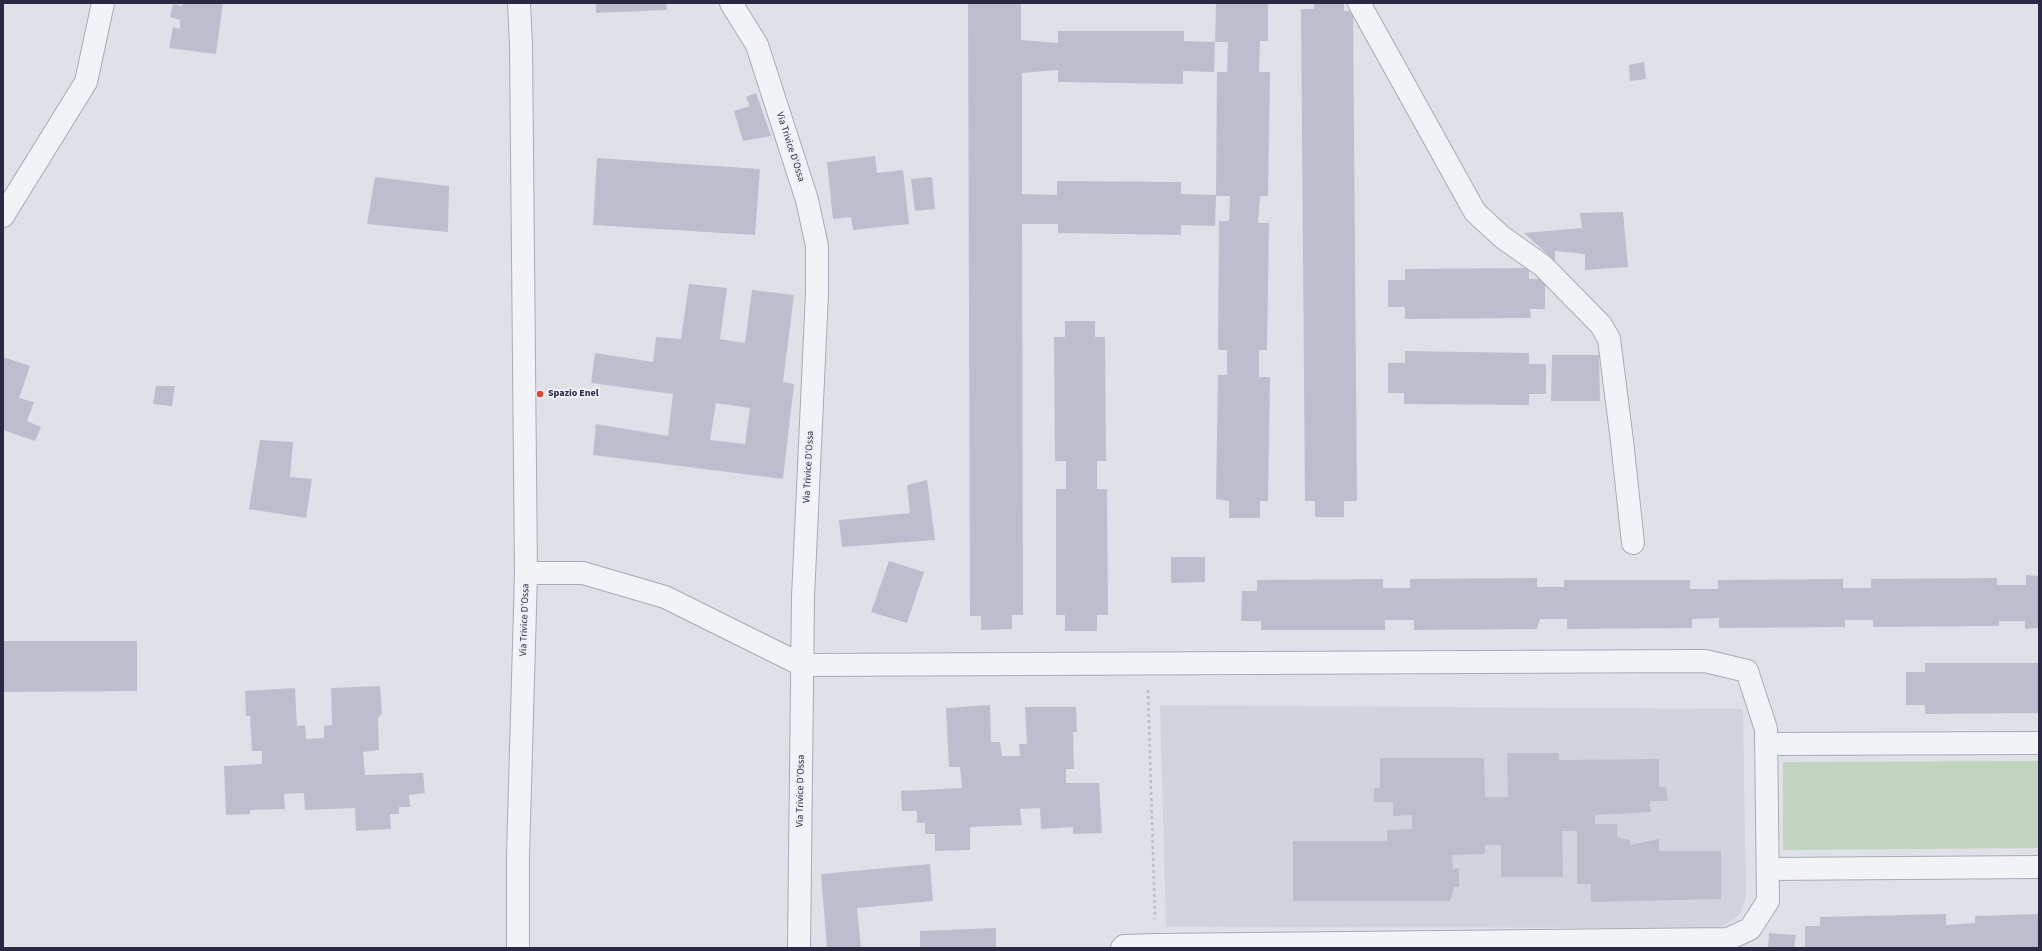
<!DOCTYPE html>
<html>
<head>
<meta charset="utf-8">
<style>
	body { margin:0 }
	#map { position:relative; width:2042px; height:951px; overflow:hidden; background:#dfe1e9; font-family:"Source Sans 3",sans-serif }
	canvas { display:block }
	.frame { position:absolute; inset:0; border:4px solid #272a42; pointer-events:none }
</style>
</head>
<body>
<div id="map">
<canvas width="2042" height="951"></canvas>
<div class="frame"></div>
</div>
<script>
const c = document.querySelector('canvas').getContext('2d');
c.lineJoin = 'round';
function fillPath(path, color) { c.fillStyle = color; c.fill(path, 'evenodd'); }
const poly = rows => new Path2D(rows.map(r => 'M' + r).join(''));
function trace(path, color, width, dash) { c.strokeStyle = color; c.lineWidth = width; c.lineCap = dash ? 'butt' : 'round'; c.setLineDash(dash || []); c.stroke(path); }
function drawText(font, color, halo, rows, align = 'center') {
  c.font = font + ' "Source Sans 3",sans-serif'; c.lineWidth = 4; c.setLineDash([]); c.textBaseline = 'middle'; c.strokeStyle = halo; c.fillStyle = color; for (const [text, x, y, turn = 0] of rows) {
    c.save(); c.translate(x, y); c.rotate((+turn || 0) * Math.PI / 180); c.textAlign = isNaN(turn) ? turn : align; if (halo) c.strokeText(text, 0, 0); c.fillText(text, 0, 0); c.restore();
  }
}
fillPath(poly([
	[1160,705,1743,709,1746,898,1740,914,1725,925,1713,928,1166,927]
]), '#d1d3df');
fillPath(poly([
	[2039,761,2039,848,1783,850,1783,762]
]), '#c0d4bf');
fillPath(poly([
	[183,3,223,3,216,54,169,48,173,27,180,29,180,20,170,17,173,4,182,6],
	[596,3,666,3,667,10,596,13],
	[968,3,1021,3,1021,40,1058,43,1058,31,1184,31,1184,41,1215,42,1214,72,1183,71,1183,84,1058,82,1058,70,1022,73,1022,194,1057,195,1057,181,1181,182,1181,194,1216,195,1215,226,1181,225,1181,235,1058,233,1058,224,1022,224,1023,615,1012,615,1012,629,981,630,981,616,970,616],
	[1216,3,1268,3,1268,41,1260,41,1259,72,1270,72,1268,196,1260,196,1258,223,1269,223,1267,350,1259,350,1259,377,1270,377,1268,501,1260,501,1260,518,1229,518,1229,501,1216,499,1218,375,1227,375,1227,350,1218,350,1219,221,1229,221,1230,196,1216,196,1217,72,1227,72,1228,42,1215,42],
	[1314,3,1344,3,1344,11,1353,11,1357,501,1344,501,1344,517,1315,517,1315,501,1305,501,1301,9,1314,9],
	[1644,62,1646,79,1630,81,1629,65],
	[756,93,771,136,743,141,734,111,750,106,746,97],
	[875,156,877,173,903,170,909,224,853,230,851,217,833,219,827,162],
	[597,158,760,169,755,235,593,225],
	[375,177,449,186,448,232,367,224],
	[932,177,935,209,915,211,911,179],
	[1623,212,1628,267,1585,270,1585,254,1555,251,1555,261,1524,233,1582,228,1580,213],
	[1529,268,1529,279,1545,279,1545,309,1530,309,1531,318,1405,319,1405,307,1388,307,1388,280,1405,280,1405,269],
	[689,284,727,288,720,339,745,343,752,290,794,295,783,382,794,384,783,479,593,455,596,424,668,436,673,394,591,383,595,353,653,362,656,337,681,339],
	[716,403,750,408,745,444,710,440],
	[1065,321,1095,321,1095,337,1105,337,1106,461,1097,461,1097,489,1107,489,1108,615,1097,615,1097,631,1065,631,1065,615,1056,615,1056,489,1066,489,1066,461,1055,461,1054,337,1065,337],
	[1405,351,1529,353,1529,364,1546,364,1546,394,1529,394,1529,405,1404,404,1404,393,1388,393,1388,363,1405,363],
	[1552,355,1599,355,1600,401,1551,401],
	[3,357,30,366,19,398,34,402,27,421,41,427,35,441,3,430],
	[156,386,175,386,172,406,153,404],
	[260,440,293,442,290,477,312,479,306,518,249,509],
	[927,480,935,540,842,547,839,520,910,513,907,485],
	[1171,557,1205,557,1205,582,1171,583],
	[889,561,924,572,907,623,871,612],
	[2026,575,2039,576,2039,628,2025,629,2025,621,1999,621,1999,626,1873,627,1873,620,1845,620,1845,627,1719,628,1719,618,1692,619,1692,628,1567,629,1567,619,1540,619,1537,629,1414,630,1414,620,1385,620,1385,630,1261,630,1261,621,1241,621,1242,591,1257,591,1257,580,1383,579,1383,588,1410,588,1410,579,1537,578,1537,587,1564,587,1564,580,1690,580,1690,589,1718,589,1718,580,1843,579,1843,588,1871,588,1871,579,1997,578,1997,585,2026,585],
	[3,641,137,641,137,691,3,692],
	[1925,663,2039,663,2039,713,1925,714,1925,705,1906,705,1906,672,1925,672],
	[380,686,382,713,378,718,379,750,363,752,365,775,423,773,425,793,409,795,410,807,399,807,399,814,390,814,391,829,356,831,355,808,305,810,304,793,284,794,285,809,250,810,250,814,226,815,224,766,262,764,262,751,252,751,250,716,246,716,245,691,295,688,297,726,305,725,306,739,324,738,324,726,332,725,331,688],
	[990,705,991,742,1000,742,1002,756,1020,756,1019,744,1027,744,1025,707,1076,707,1077,732,1073,732,1074,769,1066,769,1066,783,1099,783,1102,833,1073,834,1073,827,1041,829,1040,808,1020,809,1022,825,970,827,970,850,935,851,935,834,925,834,925,823,917,823,917,811,902,811,901,791,962,788,960,767,949,767,946,708],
	[1507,753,1559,753,1559,760,1659,759,1659,787,1666,787,1668,801,1650,801,1651,812,1595,815,1595,824,1617,824,1617,837,1630,840,1630,845,1659,839,1659,851,1721,851,1721,899,1591,902,1591,884,1577,884,1577,831,1562,831,1563,877,1501,877,1501,845,1485,845,1485,854,1452,855,1453,869,1459,868,1459,887,1454,887,1450,901,1293,901,1293,841,1387,841,1387,830,1412,829,1412,815,1393,816,1393,802,1374,802,1374,788,1380,788,1380,758,1484,758,1485,797,1508,797],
	[930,864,933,901,857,908,861,948,827,948,821,874],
	[1946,914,1946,925,1975,923,1975,916,2039,914,2039,948,1805,948,1805,926,1820,926,1820,917],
	[996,928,996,948,920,948,920,931],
	[1769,933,1796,935,1794,948,1768,948]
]), '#bcbecd');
const minor = poly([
	[731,3,757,45,807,200,817,246,817,293,803,597,799,948],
	[1359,3,1475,212,1502,237,1543,266,1601,325,1609,339,1622,441,1633,543],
	[3,216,86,82,103,3],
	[526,573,583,573,665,597,802,665,1705,661,1747,671,1766,729,1768,901,1750,929,1728,939,1156,945,1124,946,1122,948],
	[1766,744,2039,743],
	[1768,869,2039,867],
	[518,948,518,856,526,573,521,45,519,3]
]);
trace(minor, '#a8aab7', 24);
trace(poly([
	[1148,690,1155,919]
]), '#bdbfc8', 2.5, [3, 3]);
trace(minor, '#f2f3f7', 22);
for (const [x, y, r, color] of [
	[540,394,4,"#d8493a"]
]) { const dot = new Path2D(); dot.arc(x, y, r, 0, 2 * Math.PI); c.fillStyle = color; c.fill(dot); trace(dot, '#eff0f7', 1.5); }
drawText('10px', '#272a42', '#eff0f7', [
	["Via Trivice D'Ossa",790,147,72],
	["Via Trivice D'Ossa",809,467,-87],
	["Via Trivice D'Ossa",525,620,-88],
	["Via Trivice D'Ossa",801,791,-89]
]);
drawText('bold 10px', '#272a42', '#eff0f7', [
	["Spazio Enel",548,394]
], 'left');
</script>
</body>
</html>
